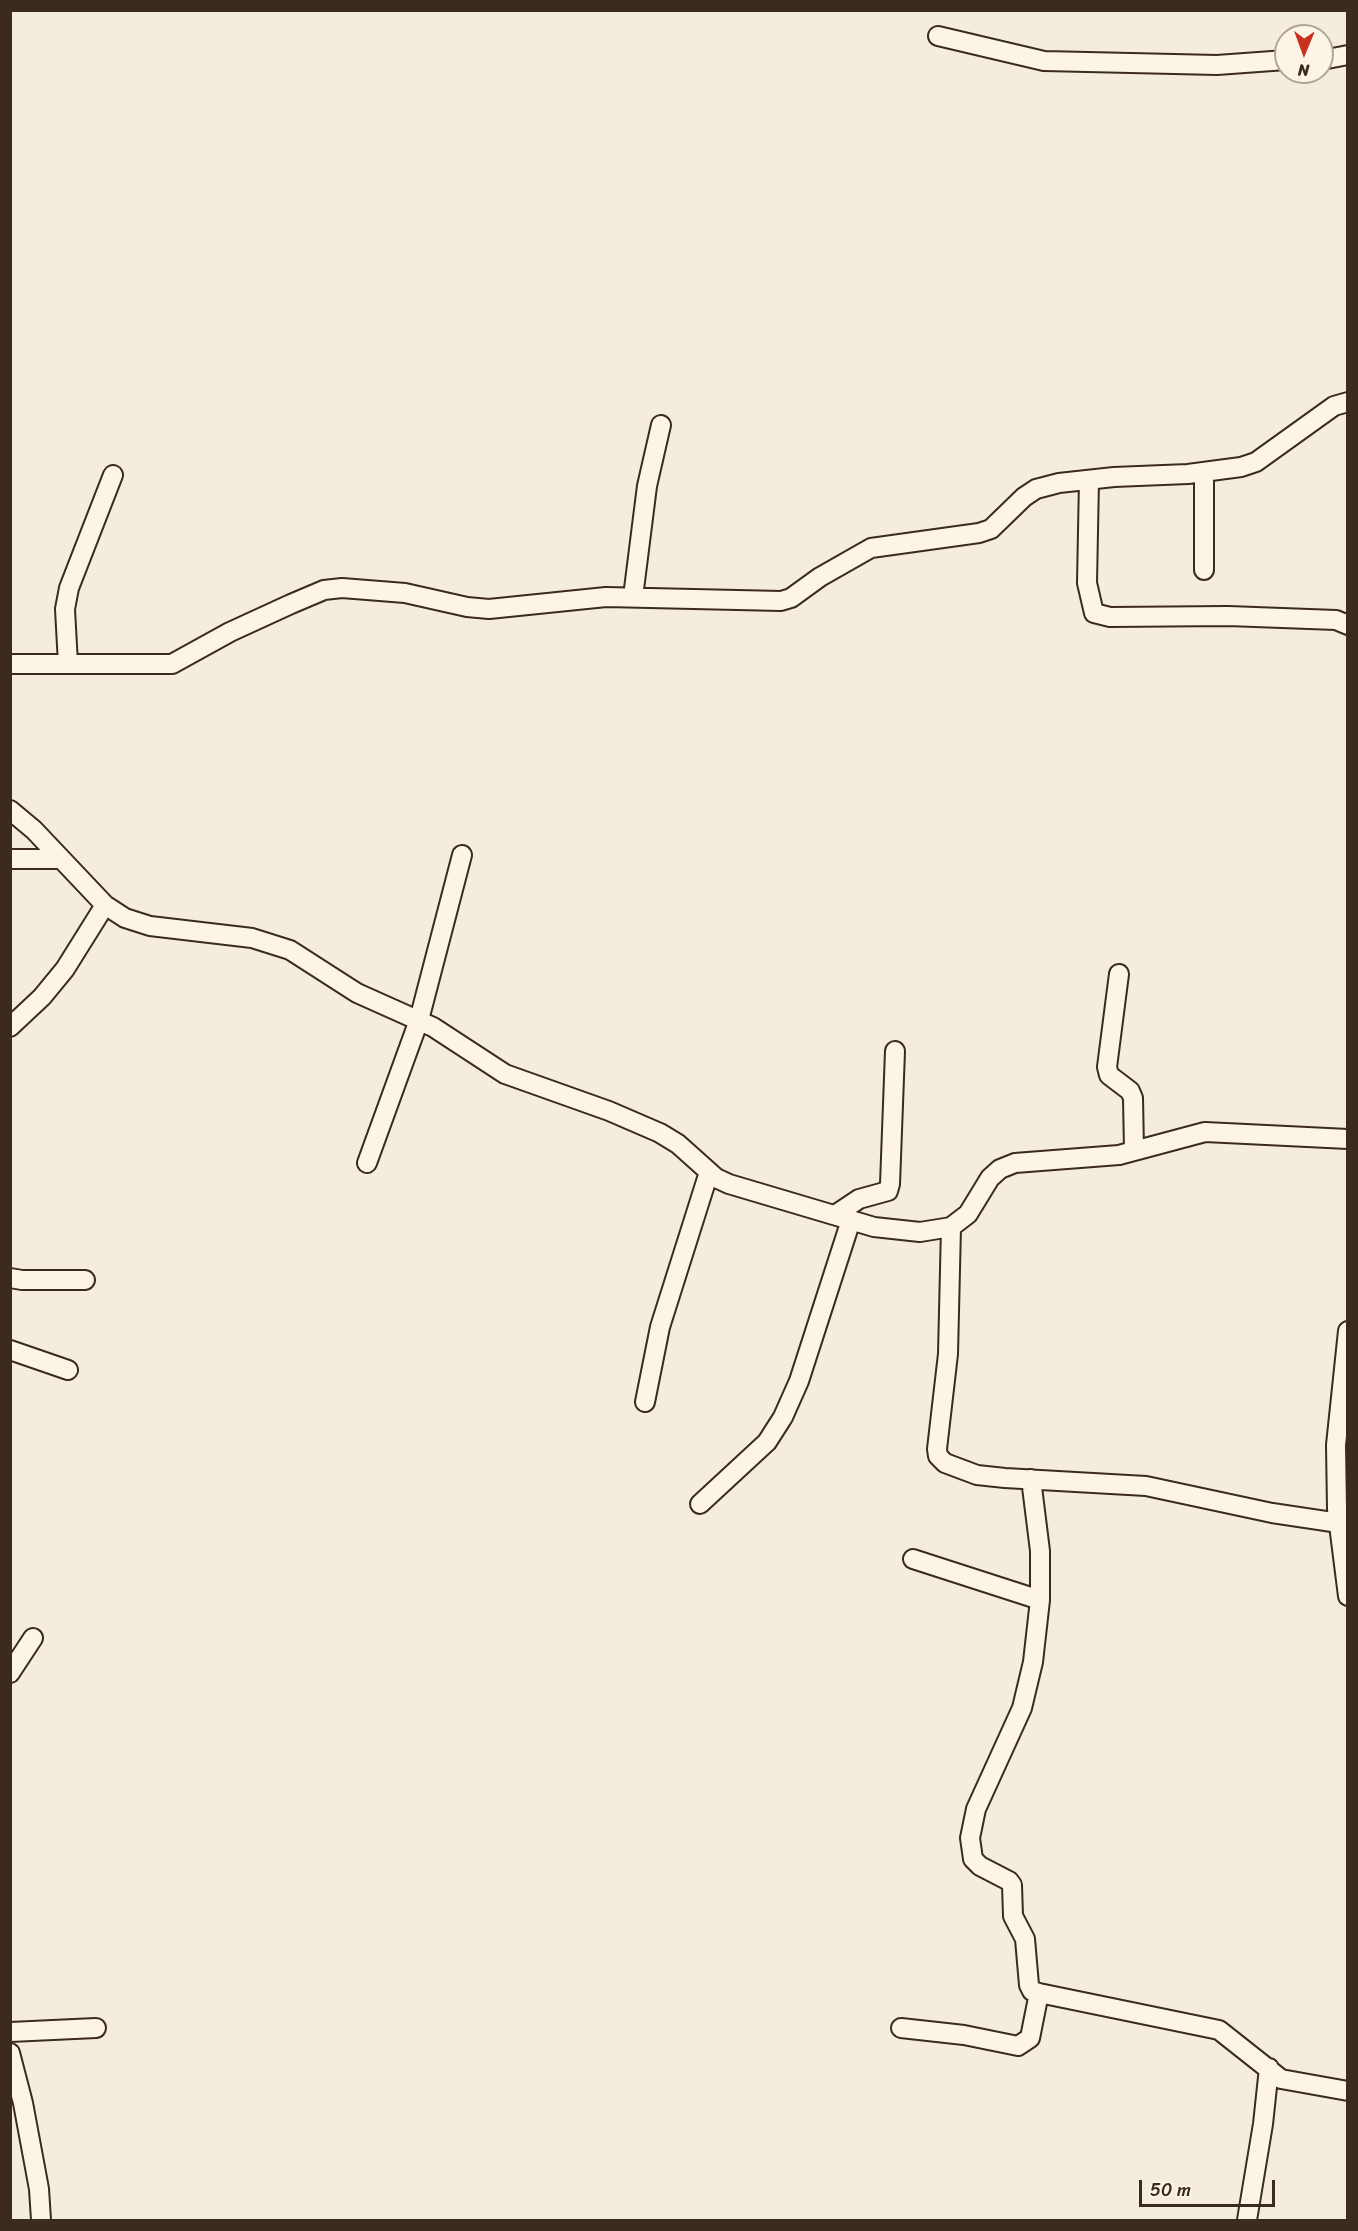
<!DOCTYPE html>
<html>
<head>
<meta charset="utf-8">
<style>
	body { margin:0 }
	#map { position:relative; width:1358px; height:2231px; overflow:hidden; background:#f4eddd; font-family:Sriracha,sans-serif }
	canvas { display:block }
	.frame { position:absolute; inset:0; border:12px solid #3b2a1e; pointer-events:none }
	.north { position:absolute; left:1274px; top:24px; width:60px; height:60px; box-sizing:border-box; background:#fcf5e5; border:2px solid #afa495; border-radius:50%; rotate:181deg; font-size:16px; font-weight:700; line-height:24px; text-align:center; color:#3b2a1e }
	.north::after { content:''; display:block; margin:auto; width:21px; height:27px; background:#c8321e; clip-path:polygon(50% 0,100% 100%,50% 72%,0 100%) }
	.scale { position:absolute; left:1139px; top:2180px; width:136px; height:27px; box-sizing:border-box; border:3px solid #3b2a1e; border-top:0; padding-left:8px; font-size:18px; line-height:21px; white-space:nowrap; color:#3b2a1e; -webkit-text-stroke:4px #fcf5e5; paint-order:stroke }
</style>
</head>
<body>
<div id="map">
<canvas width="1358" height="2231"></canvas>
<div class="frame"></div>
<div class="north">N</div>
<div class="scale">50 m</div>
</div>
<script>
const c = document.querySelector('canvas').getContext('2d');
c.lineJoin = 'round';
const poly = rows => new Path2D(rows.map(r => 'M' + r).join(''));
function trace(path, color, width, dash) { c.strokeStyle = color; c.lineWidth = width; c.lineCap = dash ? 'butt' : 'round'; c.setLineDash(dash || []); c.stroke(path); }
const street = poly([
	[938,36,1044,61,1217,65,1286,60],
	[1322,60,1348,55],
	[1089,480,1087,583,1094,613,1110,617,1228,616,1336,620,1348,625],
	[1204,570,1204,472],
	[633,597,647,486,661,425],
	[10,664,172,664,230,632,291,604,324,590,342,588,405,593,467,607,489,609,606,597,781,601,791,598,820,577,871,548,979,533,991,529,1024,497,1036,489,1059,483,1114,477,1188,474,1241,467,1256,462,1334,406,1348,402],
	[68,664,65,609,69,588,113,475],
	[10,810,34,830,105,905,125,918,150,926,252,938,290,950,357,993,433,1027,505,1074,609,1111,660,1133,678,1144,716,1178,729,1184,874,1227,920,1232,951,1227,968,1214,990,1178,1000,1169,1015,1163,1119,1155,1205,1132,1348,1139],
	[10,859,61,859],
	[1119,974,1107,1067,1109,1075,1130,1091,1133,1098,1134,1150],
	[10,1027,42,997,65,969,105,905],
	[367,1163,419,1020,462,855],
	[835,1215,859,1199,888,1191,890,1184,895,1051],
	[951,1227,948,1354,937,1449,938,1456,945,1463,977,1475,1005,1478,1146,1486,1272,1513,1339,1523],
	[10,1278,22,1280,85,1280],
	[1348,1331,1336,1445,1337,1509,1348,1596],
	[10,1350,68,1370],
	[645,1402,660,1327,709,1172],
	[1031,1479,1040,1551,1040,1600,1033,1662,1022,1708,976,1809,970,1838,973,1859,980,1866,1009,1881,1012,1885,1013,1916,1025,1939,1029,1985,1032,1991,1039,1993,1219,2030,1281,2079,1348,2091],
	[700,1504,767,1442,783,1417,799,1381,851,1220],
	[913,1559,1040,1600],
	[10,1673,33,1638],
	[901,2028,964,2035,1018,2046,1030,2038,1039,1993],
	[10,2032,96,2028],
	[10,2053,23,2103,39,2189,41,2220],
	[1247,2220,1263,2124,1269,2068]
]);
trace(street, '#3b2a1e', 22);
trace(street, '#fcf5e5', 18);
</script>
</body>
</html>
